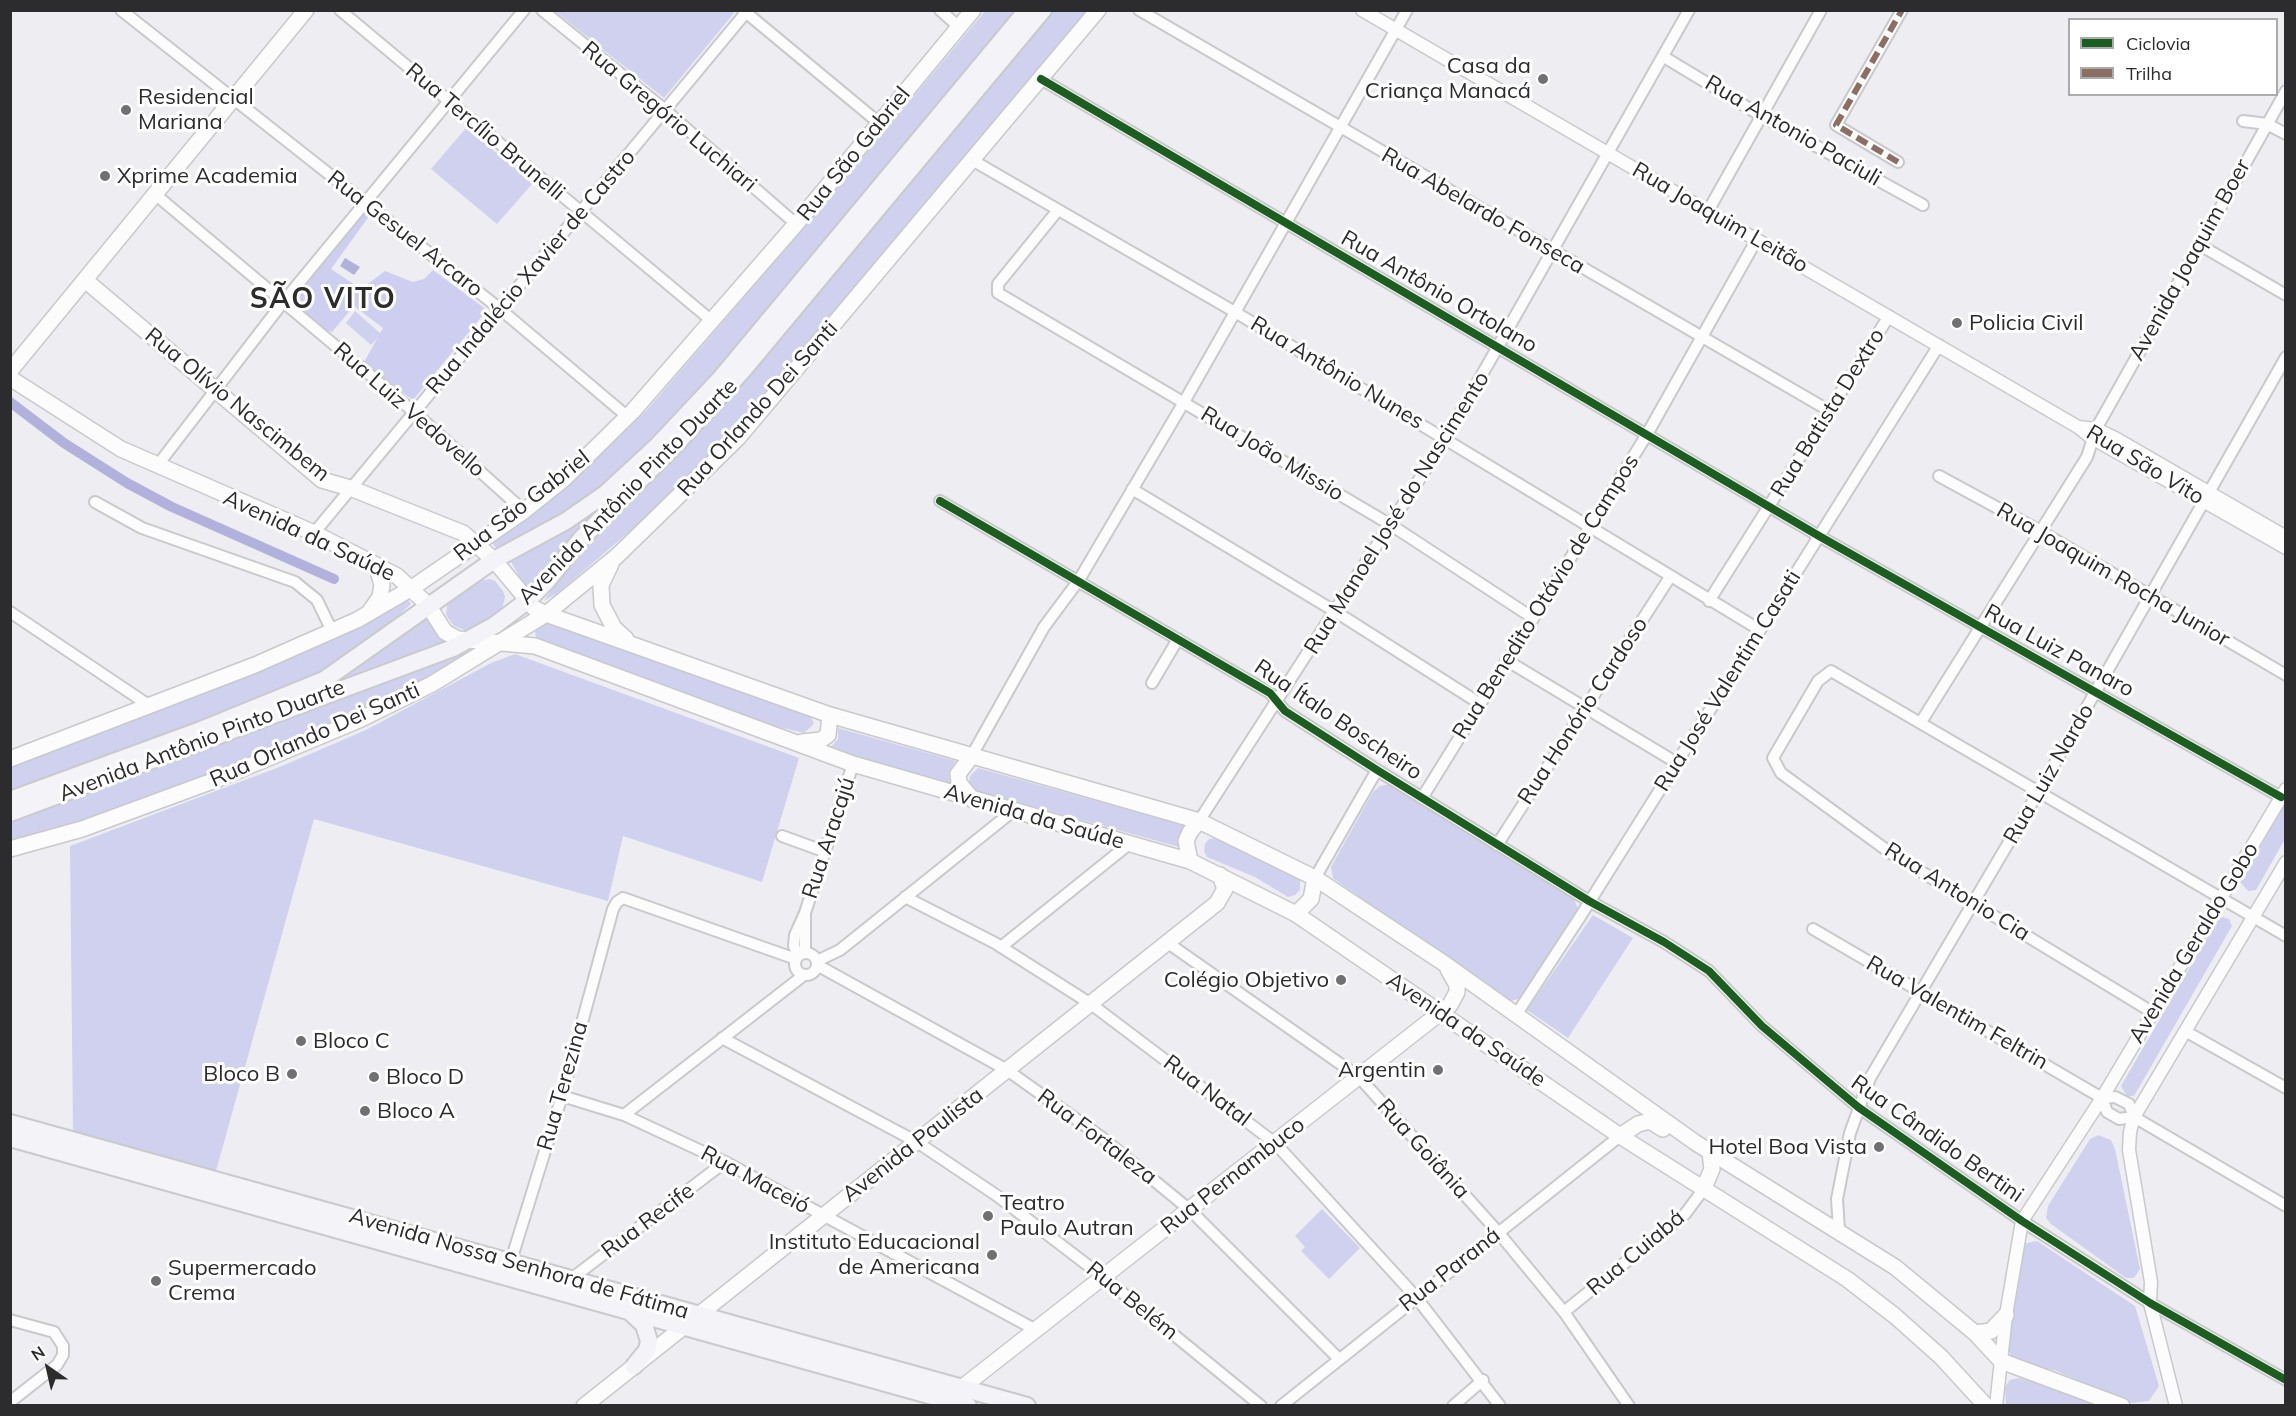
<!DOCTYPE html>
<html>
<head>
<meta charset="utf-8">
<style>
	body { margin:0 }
	#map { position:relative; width:2296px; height:1416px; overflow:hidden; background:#eeeef2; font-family:Mulish,sans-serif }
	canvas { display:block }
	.frame { position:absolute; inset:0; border:12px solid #2c2c2f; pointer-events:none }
	.legend { position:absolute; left:2068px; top:18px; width:210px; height:78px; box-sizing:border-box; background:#fff; border:2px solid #ababac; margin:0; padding:8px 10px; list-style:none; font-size:18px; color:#2c2c2f }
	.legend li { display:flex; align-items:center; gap:12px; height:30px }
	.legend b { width:30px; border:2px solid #ababac }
	.north { position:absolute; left:18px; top:1338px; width:60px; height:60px; -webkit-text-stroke:4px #fff; paint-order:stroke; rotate:326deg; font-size:16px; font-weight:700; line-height:24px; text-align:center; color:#2c2c2f }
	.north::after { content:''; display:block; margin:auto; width:21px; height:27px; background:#2c2c2f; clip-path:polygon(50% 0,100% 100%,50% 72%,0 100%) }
</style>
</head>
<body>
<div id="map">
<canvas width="2296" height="1416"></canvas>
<div class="frame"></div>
<ul class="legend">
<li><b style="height:8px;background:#1b5e20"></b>Ciclovia</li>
<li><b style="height:8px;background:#8d6e63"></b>Trilha</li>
</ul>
<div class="north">N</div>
</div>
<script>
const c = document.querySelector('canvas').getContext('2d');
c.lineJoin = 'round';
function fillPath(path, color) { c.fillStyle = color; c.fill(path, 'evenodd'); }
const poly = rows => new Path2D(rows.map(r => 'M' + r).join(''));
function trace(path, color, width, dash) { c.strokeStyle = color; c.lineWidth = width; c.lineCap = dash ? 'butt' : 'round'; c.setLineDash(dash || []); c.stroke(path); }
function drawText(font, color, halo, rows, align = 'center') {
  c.font = font + ' Mulish,sans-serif'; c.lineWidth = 6; c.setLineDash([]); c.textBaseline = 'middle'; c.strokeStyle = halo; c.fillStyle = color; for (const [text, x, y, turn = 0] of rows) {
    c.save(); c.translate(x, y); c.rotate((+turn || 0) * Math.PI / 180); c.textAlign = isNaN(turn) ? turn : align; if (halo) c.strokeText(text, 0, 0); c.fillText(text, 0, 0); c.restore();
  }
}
fillPath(poly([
	[731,10,734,13,664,98,555,11],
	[985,11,1018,11,715,377,619,476,562,516,496,548,492,543,569,485,646,411,802,230],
	[1051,11,1087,11,751,412,709,456,637,525,559,592,544,601,567,566,749,372],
	[466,128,533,183,497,224,431,169],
	[355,311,381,334,371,345,346,323],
	[604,503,606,505,530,588,525,587,509,558],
	[490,579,495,581,503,591,505,597,502,610,472,629,464,630,453,625,446,615,448,600,477,581],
	[407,598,411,604,366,645,308,681,11,794,11,766],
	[428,617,432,627,444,641,443,645,316,692],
	[548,622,607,640,811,717,814,724,804,733,778,727,536,639,535,630],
	[464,652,466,655,428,678,356,714,272,750,83,820,11,841,11,818],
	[515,654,799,758,762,882,623,836,608,901,314,819,216,1171,73,1131,70,846,282,766,366,730,491,663],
	[838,728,956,761,949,772,950,785,830,748,838,739],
	[978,768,1186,826,1180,833,1179,847,973,790,969,783,970,776],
	[1390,784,1574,899,1578,909,1521,998,1511,1001,1502,998,1333,878,1331,867,1373,792,1380,786],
	[2285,804,2285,839,2256,890,2248,891,2240,882],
	[1216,838,1277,864,1300,879,1300,890,1295,895,1288,897,1255,877,1207,857,1204,851,1205,844,1209,839],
	[1593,915,1633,938,1568,1038,1527,1010],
	[2223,917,2229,919,2232,926,2134,1096,2127,1096,2121,1086,2218,919],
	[2098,1135,2111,1140,2115,1149,2140,1269,2134,1278,2126,1278,2051,1224,2046,1218,2048,1206,2090,1139],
	[1322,1209,1360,1248,1329,1279,1301,1251,1305,1247,1295,1236],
	[2037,1241,2135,1306,2159,1386,2149,1401,2132,1403,2054,1370,2021,1365,2011,1357,2008,1346,2020,1250,2027,1243],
	[2019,1378,2063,1389,2106,1405,2006,1405,2005,1387,2010,1380]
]), '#d0d0ef');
fillPath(poly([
	[366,212,370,215,331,269,361,289,385,271,413,282,424,279,433,270,487,310,413,400,363,364,383,328,354,306,332,332,325,330,290,301]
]), '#cecef1');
fillPath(poly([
	[345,258,360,267,354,275,340,266]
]), '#b1b1dc');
trace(poly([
	[10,402,64,443,127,483,172,507,334,579]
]), '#b1b1dc', 10);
const minor = poly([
	[121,10,500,309,628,417],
	[340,10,712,321],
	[542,10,665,110,796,224],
	[743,10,879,123],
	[940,10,959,27],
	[1139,10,1828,410],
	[1664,57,1760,115,1923,205],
	[1041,79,1819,536,2281,797],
	[2243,121,2267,124,2286,134],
	[972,160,1235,312,1760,630],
	[1898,162,1836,125,1902,10],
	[156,195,414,412,524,511],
	[1058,210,998,284,998,293,1391,525,1533,618],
	[1708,211,1821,10],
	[2198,244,2286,295],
	[157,466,284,301,524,10],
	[1939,476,2040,531,2286,675],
	[1132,489,1336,612,1479,703],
	[940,501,1270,693,1285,711,1377,770,1589,901,1664,942,1709,971,1762,1026,1858,1107,2022,1221,2150,1303,2286,1380],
	[95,502,142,528,295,582,317,600,332,631],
	[314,533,748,10],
	[1709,601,1889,316],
	[10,612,150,706],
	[1506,660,1677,763],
	[1152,683,1178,639],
	[1921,722,2087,457,2096,429,2286,91],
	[971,757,1044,627,1079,580,1184,402,1407,10],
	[1422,798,1646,436,1757,239],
	[1199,821,1446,438,1689,10],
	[782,836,826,852],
	[1497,845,1670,577],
	[1315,878,1377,770],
	[905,897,995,943,1091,1004,1275,1143,1416,1297,1500,1406],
	[1813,929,2102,1098,2115,1097,2129,1104,2134,1117,2286,1206],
	[1168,943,1359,1077,1498,1232,1564,1312,1629,1406],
	[1001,947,1129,844],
	'795 964a11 11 0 1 1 22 0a11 11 0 1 1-22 0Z',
	[805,953,805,916],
	[798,956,794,946,795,935,805,913,853,764],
	[817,961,840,950,1013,811],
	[817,965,1007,1070,1101,1137,1190,1210,1339,1359],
	[2152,1012,1892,854,1781,773,1773,758,1818,681,1831,671,2286,936],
	[1516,1015,1580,917,1939,345],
	[2185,1031,2286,1088],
	[722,1038,917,1142,996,1195,1103,1277,1261,1406],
	[562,1096,624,1115,725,1162,1036,1330],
	[2102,1098,2107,1112,2119,1119,2134,1117],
	[624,1115,804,975],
	[1839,1230,1837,1199,1850,1133,1870,1078,2039,791,2286,357],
	[509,1267,562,1096,613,909,617,902,623,898,796,959],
	[571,1279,725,1162],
	[1564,1312,1685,1214,1703,1190],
	[10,1320,54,1332,63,1346,63,1355,57,1365,10,1402],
	[1281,1406,1620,1136],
	[1453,1406,1483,1380]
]);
const tertiary = poly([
	[1362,10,2078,427,2092,438,2286,548],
	[2078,427,2096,429,2115,438,2286,537],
	[1996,1406,2006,1315,2022,1221,2102,1098,2286,789],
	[2176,1406,2150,1303,2151,1282,2129,1150,2130,1132,2134,1117,2286,862]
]);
const secondary = poly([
	[85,280,322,480,350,488,463,533,494,560,534,608,546,614,830,715,1199,821,1315,878,1445,964,1696,1143,1895,1267,1975,1333,2001,1361,2122,1406],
	[10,371,306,10],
	[10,378,121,449,314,533,397,576,428,605,445,632,458,639,535,646,853,764,1190,861,1296,914,1620,1136,1847,1279,1895,1316,1941,1357,1986,1406],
	[611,564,601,585,602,605,614,628,626,639],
	[370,611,380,597,382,585,378,571,372,563],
	[802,742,821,740,828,735,830,715],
	[971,757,958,774,959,783,973,800],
	[10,759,255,665,357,620,412,588,524,511,564,479,633,411,796,224,973,10],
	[10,849,82,829,218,779,359,720,432,684,546,614,617,556,738,438,1098,10],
	[1190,861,1186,841,1190,832,1199,821],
	[1296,914,1311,899,1315,878],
	[1620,1136,1638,1124,1650,1121,1663,1129],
	[1703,1190,1712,1169,1710,1152],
	[1975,1333,1991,1331,2006,1315],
	[955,1393,1450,1005,1457,992,1457,985,1448,969],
	[584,1406,1217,903,1225,889,1220,875]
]);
const primary = poly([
	[10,800,201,730,324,680,494,560,566,521,605,494,658,445,720,379,1027,10],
	[10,813,453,648,495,625,527,601,547,581,581,539,680,440,744,369,1043,10],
	[10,1123,1027,1406],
	[10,1138,968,1406],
	[630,1312,644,1325,649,1341,647,1350,634,1366]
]);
trace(minor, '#c9c9cc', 14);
trace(tertiary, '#c9c9cc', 15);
trace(secondary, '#c9c9cc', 18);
trace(primary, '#cacacd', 20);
trace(minor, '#fcfcfd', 10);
trace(tertiary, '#fcfcfd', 12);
trace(secondary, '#fcfcfd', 15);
trace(primary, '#f4f4f8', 16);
trace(poly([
	[1898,162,1836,125,1902,10]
]), '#8d6e63', 6, [12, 6]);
trace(poly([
	[1041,79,1819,536,2281,797],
	[940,501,1270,693,1285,711,1377,770,1589,901,1664,942,1709,971,1762,1026,1858,1107,2022,1221,2150,1303,2286,1380]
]), '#1b5e20', 8);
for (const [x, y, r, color] of [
	[1543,79,6,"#707073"],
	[126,110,6,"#707073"],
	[105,176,6,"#707073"],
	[1957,323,6,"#707073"],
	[1341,980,6,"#707073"],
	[301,1041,6,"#707073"],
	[1438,1070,6,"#707073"],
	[292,1074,6,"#707073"],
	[374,1077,6,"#707073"],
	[365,1111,6,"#707073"],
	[1879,1147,6,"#707073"],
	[988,1216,6,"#707073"],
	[992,1255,6,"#707073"],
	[156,1281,6,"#707073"]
]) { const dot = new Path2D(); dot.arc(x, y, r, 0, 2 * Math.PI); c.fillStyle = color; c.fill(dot); trace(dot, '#fff', 2); }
drawText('22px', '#2c2c2f', '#fff', [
	["Casa da",1531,66,"right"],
	["Criança Manacá",1531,91,"right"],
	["Residencial",138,97],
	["Mariana",138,122],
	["Xprime Academia",117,176],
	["Policia Civil",1969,323],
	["Colégio Objetivo",1329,980,"right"],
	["Bloco C",313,1041],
	["Argentin",1426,1070,"right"],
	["Bloco B",280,1074,"right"],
	["Bloco D",386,1077],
	["Bloco A",377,1111],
	["Hotel Boa Vista",1867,1147,"right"],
	["Teatro",1000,1203],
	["Paulo Autran",1000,1228],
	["Instituto Educacional",980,1242,"right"],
	["de Americana",980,1267,"right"],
	["Supermercado",168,1268],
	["Crema",168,1293]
], 'left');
drawText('22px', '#2c2c2f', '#fff', [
	["Rua Gregório Luchiari",669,117,40],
	["Rua Antonio Paciuli",1793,131,30],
	["Rua Tercílio Brunelli",485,132,40],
	["Rua São Gabriel",854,154,-51],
	["Rua Abelardo Fonseca",1483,211,30],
	["Rua Joaquim Leitão",1720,218,30],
	["Rua Gesuel Arcaro",405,234,38],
	["Avenida Joaquim Boer",2190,260,-61],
	["Rua Indalécio Xavier de Castro",531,272,-50],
	["Rua Antônio Ortolano",1439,292,30],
	["Rua Antônio Nunes",1337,373,31],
	["Rua Olívio Nascimbem",237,405,39],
	["Rua Orlando Dei Santi",758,409,-48],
	["Rua Luiz Vedovello",409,410,41],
	["Rua Batista Dextro",1828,413,-58],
	["Rua João Missio",1272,454,31],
	["Rua São Vito",2145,465,31],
	["Avenida Antônio Pinto Duarte",628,492,-46],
	["Rua São Gabriel",522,506,-38],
	["Rua Manoel José do Nascimento",1397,513,-58],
	["Avenida da Saúde",309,536,25],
	["Rua Joaquim Rocha Junior",2113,575,30],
	["Rua Benedito Otávio de Campos",1546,597,-58],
	["Rua Luiz Panaro",2059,651,29],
	["Rua José Valentim Casati",1728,681,-58],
	["Rua Honório Cardoso",1583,711,-57],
	["Rua Ítalo Boscheiro",1338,720,34],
	["Rua Orlando Dei Santi",315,735,-24],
	["Avenida Antônio Pinto Duarte",202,741,-21],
	["Rua Luiz Nardo",2049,774,-60],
	["Avenida da Saúde",1034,817,16],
	["Rua Aracajú",829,838,-72],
	["Rua Antonio Cia",1957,892,32],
	["Avenida Geraldo Gobo",2194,943,-59],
	["Rua Valentim Feltrin",1957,1013,30],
	["Avenida da Saúde",1466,1030,34],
	["Rua Terezina",563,1086,-74],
	["Rua Natal",1207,1091,37],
	["Rua Fortaleza",1097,1137,37],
	["Rua Cândido Bertini",1937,1139,35],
	["Avenida Paulista",913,1145,-38],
	["Rua Goiânia",1423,1149,48],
	["Rua Pernambuco",1233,1176,-38],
	["Rua Maceió",755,1180,28],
	["Rua Recife",648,1221,-37],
	["Rua Cuiabá",1636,1253,-40],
	["Avenida Nossa Senhora de Fátima",519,1264,16],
	["Rua Paraná",1450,1270,-38],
	["Rua Belém",1132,1301,39]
]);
c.letterSpacing = '1.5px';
drawText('bold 28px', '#2c2c2f', '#fff', [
	["SÃO VITO",323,300]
]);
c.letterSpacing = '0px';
</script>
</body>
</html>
